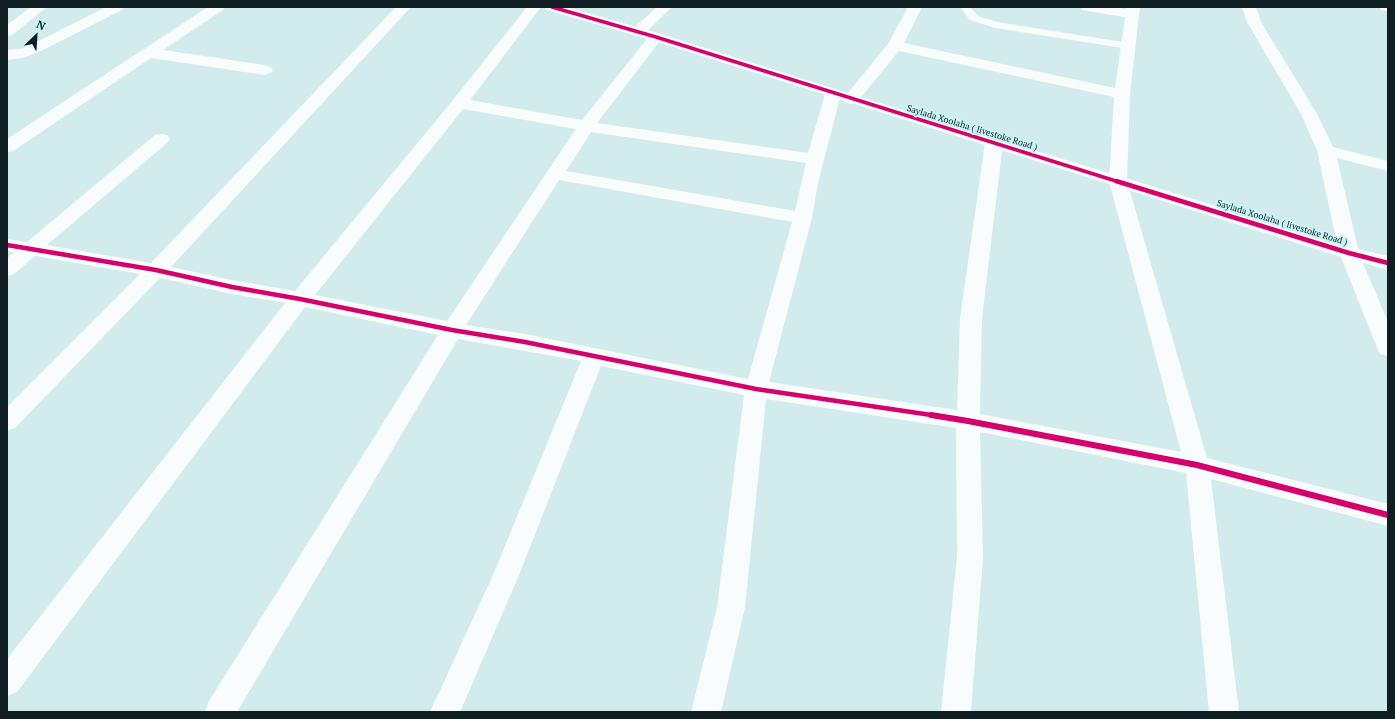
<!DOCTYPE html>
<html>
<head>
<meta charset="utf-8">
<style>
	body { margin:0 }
	#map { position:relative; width:1395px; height:719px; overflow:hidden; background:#d2ebec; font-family:"PT Serif",serif }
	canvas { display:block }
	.frame { position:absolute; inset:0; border:8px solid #0f1f21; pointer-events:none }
	.north { position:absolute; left:16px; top:16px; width:40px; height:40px; -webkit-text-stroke:3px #c8f4f7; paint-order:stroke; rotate:25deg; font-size:11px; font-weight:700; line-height:16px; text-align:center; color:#0f1f21 }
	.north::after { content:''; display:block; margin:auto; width:14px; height:18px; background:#0f1f21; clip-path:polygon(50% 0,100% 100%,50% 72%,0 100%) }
</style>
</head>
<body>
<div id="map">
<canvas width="1395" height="719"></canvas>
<div class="frame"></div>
<div class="north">N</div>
</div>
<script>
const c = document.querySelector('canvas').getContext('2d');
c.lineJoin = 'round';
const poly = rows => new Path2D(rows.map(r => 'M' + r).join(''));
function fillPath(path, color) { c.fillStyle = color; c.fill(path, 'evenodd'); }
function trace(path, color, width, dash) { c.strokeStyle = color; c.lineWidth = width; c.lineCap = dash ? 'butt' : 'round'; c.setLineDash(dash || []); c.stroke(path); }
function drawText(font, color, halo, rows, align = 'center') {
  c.font = font + ' "PT Serif",serif'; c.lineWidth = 4; c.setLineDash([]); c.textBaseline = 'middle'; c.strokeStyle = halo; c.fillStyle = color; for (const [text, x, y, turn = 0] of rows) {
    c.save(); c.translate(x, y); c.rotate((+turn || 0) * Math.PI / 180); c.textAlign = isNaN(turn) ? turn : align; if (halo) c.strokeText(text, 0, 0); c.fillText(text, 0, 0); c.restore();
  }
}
fillPath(poly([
	[960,7,970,7,978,16,997,22,1129,43,1134,46,1129,49,995,28,970,20,960,7]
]), '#f8fcfc');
fillPath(poly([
	[31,7,47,7,12,35,7,36,7,25,31,7],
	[106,7,124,7,122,10,41,51,23,58,7,60,7,50,20,49,31,45,106,7],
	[208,7,225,7,223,10,163,50,265,65,270,67,273,70,270,73,265,75,151,58,13,151,7,152,7,139,208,7],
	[396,7,411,7,171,267,232,280,295,291,453,100,527,7,541,7,470,100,582,120,651,34,656,33,661,34,663,37,597,123,808,153,825,94,827,91,833,89,839,91,841,94,818,183,812,218,769,382,957,410,960,318,985,143,988,139,994,138,1000,139,1003,143,982,318,980,414,1181,452,1109,181,1114,97,899,51,857,102,851,104,845,102,843,99,888,44,908,7,922,7,904,43,1115,88,1125,17,1087,11,1082,10,1080,7,1114,7,1126,9,1126,7,1140,7,1130,94,1127,181,1207,458,1388,504,1388,526,1211,479,1239,712,1209,712,1186,473,980,432,983,557,971,712,941,712,957,557,956,428,766,399,745,607,721,712,691,712,717,607,744,395,601,366,519,575,460,712,430,712,493,575,581,361,458,339,237,712,205,712,209,701,438,335,305,307,17,692,7,696,7,659,285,303,232,294,160,278,15,428,7,431,7,407,140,274,35,256,14,274,7,276,7,258,14,252,7,251,7,239,27,242,155,135,161,134,167,135,170,139,167,143,47,245,151,263,396,7],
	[463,109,576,129,447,321,315,295,463,109],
	[591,132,806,163,795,211,566,171,591,132],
	[559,180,792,222,748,379,525,334,466,325,559,180],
	[657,7,672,7,643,35,638,36,633,35,631,32,633,29,657,7],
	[1242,7,1256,7,1261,22,1317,114,1333,147,1388,161,1388,171,1337,158,1359,253,1356,258,1349,259,1342,258,1339,253,1317,150,1301,114,1247,22,1242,7],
	[1379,7,1388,7,1388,11,1381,10,1379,7]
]), '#f8fcfc');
fillPath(poly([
	[545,7,567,7,661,34,857,96,1354,248,1388,256,1388,270,1363,263,1388,322,1388,356,1380,354,1377,348,1341,257,651,40,547,10,545,7]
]), '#f8fcfc');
trace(poly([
	[552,7,656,37,1119,182]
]), '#d6006c', 3.5);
trace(poly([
	[1116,181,1349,253,1388,263],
	[7,245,156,270,232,287,300,299,452,330,525,342,756,389,938,416]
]), '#d6006c', 4.5);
trace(poly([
	[931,415,968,421,1197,465,1388,515]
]), '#d6006c', 6);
drawText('9px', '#0f1f21', '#c8f4f7', [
	["Saylada Xoolaha ( livestoke Road )",972,128,17],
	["Saylada Xoolaha ( livestoke Road )",1282,223,17]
]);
</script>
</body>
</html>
